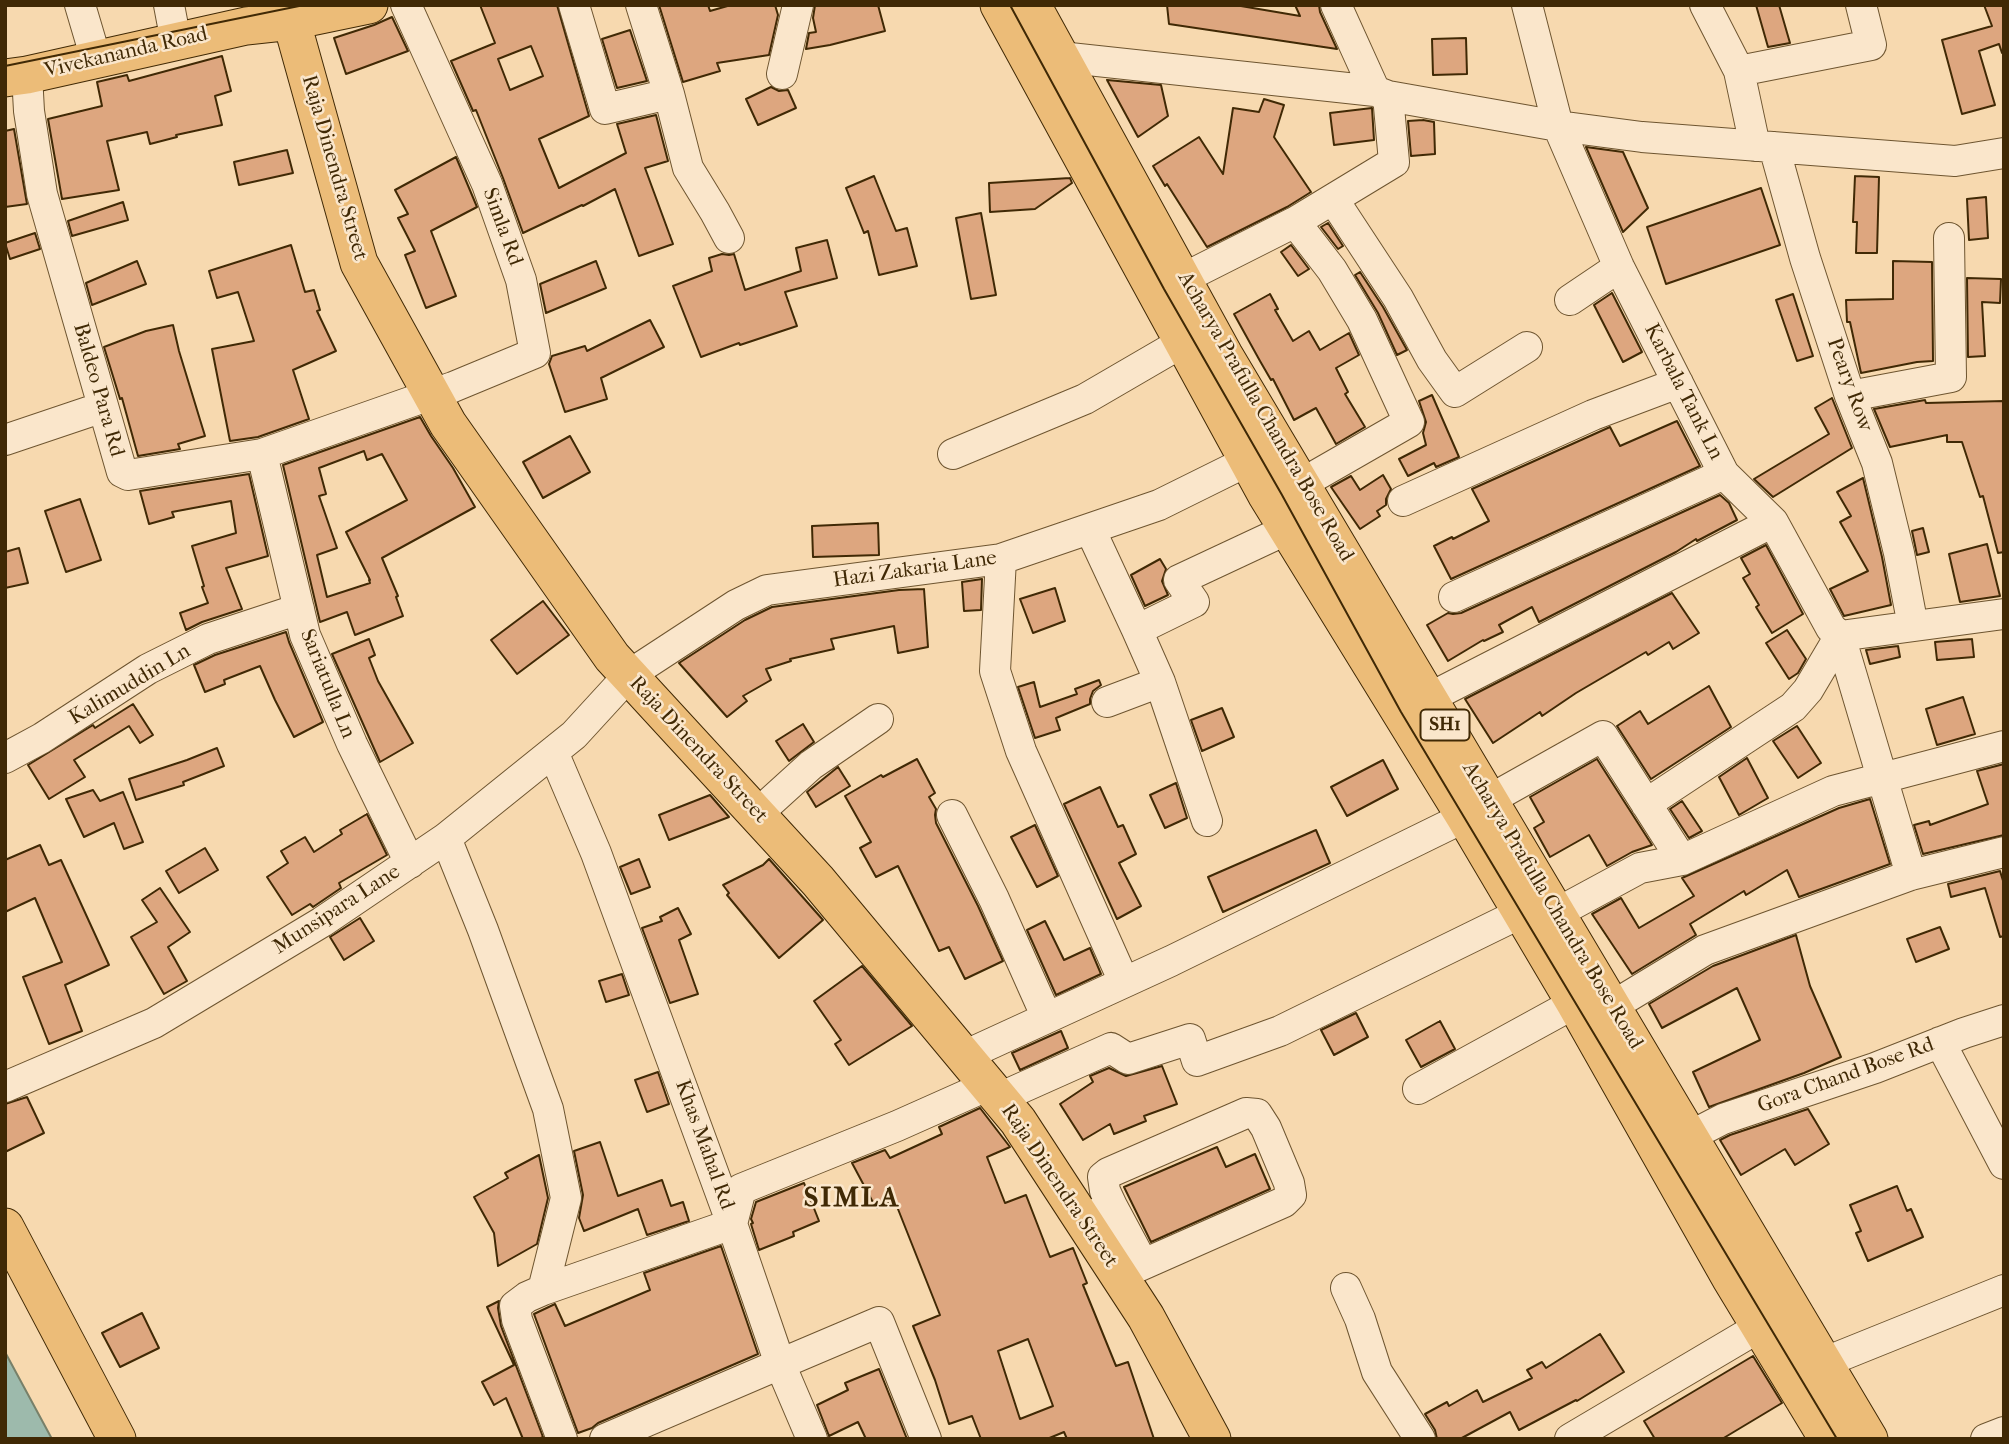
<!DOCTYPE html>
<html>
<head>
<meta charset="utf-8">
<style>
	body { margin:0 }
	#map { position:relative; width:2009px; height:1444px; overflow:hidden; background:#f7d9af; font-family:"IM FELL French Canon",serif }
	canvas { display:block }
	.frame { position:absolute; inset:0; border:7px solid #402905; pointer-events:none }
</style>
</head>
<body>
<div id="map">
<canvas width="2009" height="1444"></canvas>
<div class="frame"></div>
</div>
<script>
const c = document.querySelector('canvas').getContext('2d');
c.lineJoin = 'round';
function fillPath(path, color) { c.fillStyle = color; c.fill(path, 'evenodd'); }
const poly = rows => new Path2D(rows.map(r => 'M' + r).join(''));
function trace(path, color, width, dash) { c.strokeStyle = color; c.lineWidth = width; c.lineCap = dash ? 'butt' : 'round'; c.setLineDash(dash || []); c.stroke(path); }
function drawText(font, color, halo, rows, align = 'center') {
  c.font = font + ' "IM FELL French Canon",serif'; c.lineWidth = 5; c.setLineDash([]); c.textBaseline = 'middle'; c.strokeStyle = halo; c.fillStyle = color; for (const [text, x, y, turn = 0] of rows) {
    c.save(); c.translate(x, y); c.rotate((+turn || 0) * Math.PI / 180); c.textAlign = isNaN(turn) ? turn : align; if (halo) c.strokeText(text, 0, 0); c.fillText(text, 0, 0); c.restore();
  }
}
const water = poly([
	[5,1352,52,1439,5,1439,5,1352]
]);
fillPath(water, '#9dbaac');
trace(water, '#788069', 2);
const building = poly([
	[480,5,557,5,589,116,539,139,559,188,626,153,617,124,656,115,668,161,645,168,673,244,639,256,615,189,583,206,582,205,523,233,503,178,476,110,473,111,451,61,495,43,480,5],
	[531,46,543,76,510,90,498,59,531,46],
	[659,5,708,5,710,11,731,5,775,5,778,15,769,55,717,63,720,71,683,82,659,5],
	[815,5,878,5,885,31,830,45,806,49,809,33,816,32,813,18,815,5],
	[1167,5,1235,5,1300,16,1295,5,1319,5,1320,12,1337,49,1169,24,1167,5],
	[1756,5,1779,5,1790,43,1768,47,1756,5],
	[1984,5,2004,5,2004,53,2002,53,1999,44,1979,51,1995,105,1962,114,1942,40,1992,26,1984,5],
	[392,17,408,51,346,74,334,38,374,25,392,17],
	[630,30,647,81,617,88,602,39,630,30],
	[1466,38,1467,74,1433,75,1432,39,1466,38],
	[222,56,231,91,215,96,222,125,176,135,177,137,150,144,147,132,107,141,119,190,62,199,48,119,102,106,97,82,127,75,129,81,222,56],
	[1107,80,1161,85,1168,116,1138,137,1107,80],
	[771,87,779,91,788,90,796,108,758,125,746,99,771,87],
	[1264,99,1284,105,1274,137,1311,192,1287,207,1207,247,1167,184,1165,186,1153,166,1199,137,1223,174,1233,108,1259,112,1264,99],
	[1372,108,1374,140,1334,145,1330,113,1372,108],
	[1423,120,1434,122,1435,154,1411,156,1408,121,1423,120],
	[14,129,27,204,5,207,5,131,14,129],
	[1586,147,1623,152,1648,208,1623,232,1586,147],
	[287,150,293,173,239,185,234,162,287,150],
	[456,157,477,207,431,231,456,296,426,308,405,255,415,251,398,218,408,214,395,190,456,157],
	[874,176,896,231,907,228,917,266,879,275,868,231,864,233,846,188,874,176],
	[1855,176,1879,177,1877,253,1856,253,1857,222,1853,222,1855,176],
	[1070,178,1072,183,1035,209,990,212,989,183,1070,178],
	[1761,188,1780,245,1666,284,1647,227,1761,188],
	[1986,197,1988,238,1969,240,1967,199,1986,197],
	[123,202,128,220,72,236,68,221,123,202],
	[981,213,996,295,971,299,956,218,981,213],
	[1328,223,1343,246,1338,249,1321,227,1328,223],
	[35,233,40,249,10,259,5,243,35,233],
	[827,240,837,278,785,292,797,326,740,345,739,343,701,357,673,286,712,271,709,258,722,254,729,255,734,254,745,290,801,271,796,248,827,240],
	[291,245,305,292,314,290,320,310,317,311,336,351,293,370,309,419,258,437,230,441,212,349,254,341,238,292,217,298,209,271,291,245],
	[1291,245,1309,269,1298,276,1281,252,1291,245],
	[137,261,146,284,92,305,86,283,137,261],
	[596,261,606,288,546,313,540,284,596,261],
	[1893,261,1932,262,1933,361,1917,362,1861,373,1850,322,1847,322,1846,300,1893,299,1893,261],
	[1360,272,1383,307,1407,350,1397,355,1378,313,1355,275,1360,272],
	[1967,278,2001,279,2000,303,1982,302,1985,356,1968,357,1967,278],
	[1612,293,1642,352,1623,362,1594,305,1612,293],
	[1270,294,1278,309,1275,310,1293,341,1309,331,1320,350,1349,333,1359,355,1336,368,1348,392,1345,394,1365,427,1336,444,1316,408,1294,420,1273,379,1271,380,1260,361,1234,314,1270,294],
	[1793,294,1813,356,1797,361,1776,300,1793,294],
	[650,320,664,347,601,378,607,399,565,412,549,364,552,356,585,346,587,351,650,320],
	[173,325,179,351,205,436,178,444,180,449,138,456,122,398,120,399,104,347,146,331,173,325],
	[1432,395,1459,457,1436,467,1434,463,1408,476,1399,459,1426,445,1423,433,1426,422,1419,401,1432,395],
	[1832,398,1852,448,1773,497,1754,479,1829,434,1815,408,1832,398],
	[1925,400,1926,403,2004,401,2004,552,1998,553,1983,496,1980,497,1962,442,1947,442,1947,435,1890,447,1874,409,1925,400],
	[420,417,431,436,453,468,475,507,382,558,398,596,396,597,403,616,355,635,347,612,320,622,283,465,420,417],
	[364,451,367,460,382,454,407,500,346,532,370,580,369,580,370,583,327,597,317,555,337,548,319,496,326,494,319,468,364,451],
	[1677,421,1700,466,1451,579,1434,546,1452,537,1453,539,1489,521,1472,489,1610,427,1620,446,1677,421],
	[570,436,590,472,543,498,523,462,570,436],
	[249,474,268,556,226,568,242,609,202,622,186,630,180,613,208,603,202,587,204,586,192,546,236,533,231,501,172,512,174,517,149,524,140,491,249,474],
	[1383,475,1391,489,1386,499,1386,505,1377,511,1380,516,1360,529,1331,487,1351,476,1360,490,1383,475],
	[1863,478,1882,557,1891,605,1844,616,1830,589,1868,571,1840,522,1851,516,1837,492,1863,478],
	[1720,495,1729,503,1737,520,1697,541,1696,539,1676,552,1539,622,1532,607,1499,625,1503,632,1484,641,1483,640,1448,661,1427,625,1448,613,1453,614,1461,613,1720,495],
	[80,499,101,560,66,572,45,511,80,499],
	[878,523,879,555,813,557,812,526,878,523],
	[1923,528,1929,552,1917,555,1912,531,1923,528],
	[1987,544,2000,596,1960,602,1949,554,1987,544],
	[1766,545,1803,614,1772,633,1756,607,1759,605,1743,578,1750,574,1741,558,1766,545],
	[19,548,28,583,5,588,5,552,19,548],
	[1160,559,1166,569,1162,581,1168,595,1145,606,1131,575,1160,559],
	[982,579,981,610,964,611,962,582,982,579],
	[1055,588,1065,621,1033,633,1020,599,1055,588],
	[924,589,928,647,898,653,894,626,831,639,834,649,790,659,791,661,766,669,771,680,743,696,747,701,727,717,679,663,745,620,772,607,899,590,924,589],
	[1672,593,1699,633,1673,649,1669,642,1648,655,1646,652,1576,693,1542,716,1540,712,1493,743,1465,699,1672,593],
	[543,601,569,635,517,674,491,640,543,601],
	[1787,630,1806,659,1798,673,1789,679,1766,643,1787,630],
	[286,632,289,642,323,722,294,737,275,700,260,666,224,680,225,684,205,692,194,665,215,655,286,632],
	[369,639,375,655,369,658,378,681,413,743,380,762,332,654,369,639],
	[1972,639,1974,657,1937,660,1935,642,1972,639],
	[1898,646,1900,657,1870,664,1866,650,1898,646],
	[1099,680,1101,685,1093,691,1090,699,1090,704,1056,718,1060,730,1035,738,1018,687,1034,682,1040,707,1077,694,1075,689,1099,680],
	[1709,686,1731,727,1651,779,1617,726,1640,711,1648,724,1709,686],
	[1963,697,1975,734,1937,745,1926,709,1963,697],
	[133,704,153,735,140,743,129,726,74,760,85,777,49,799,28,765,93,725,95,728,133,704],
	[1222,708,1234,737,1202,751,1191,720,1222,708],
	[803,724,814,742,789,761,776,741,803,724],
	[1797,726,1821,763,1798,778,1773,741,1797,726],
	[217,748,224,766,183,782,184,785,136,800,129,779,187,760,217,748],
	[1747,758,1768,798,1739,815,1719,777,1747,758],
	[917,759,935,793,929,797,936,809,935,815,936,823,978,906,1003,961,965,979,949,947,939,951,898,866,876,877,860,848,871,842,845,796,881,775,883,777,917,759],
	[1597,759,1652,845,1632,852,1607,866,1589,835,1550,857,1534,828,1544,822,1530,797,1597,759],
	[1383,760,1398,789,1347,816,1331,787,1383,760],
	[2004,764,2004,835,1923,854,1914,825,1929,821,1930,825,1988,804,1977,771,2004,764],
	[838,767,850,786,816,807,807,792,838,767],
	[1176,783,1187,818,1165,828,1150,795,1176,783],
	[1100,787,1118,827,1123,825,1136,854,1119,863,1141,906,1117,919,1064,804,1100,787],
	[93,790,100,801,123,792,143,842,124,849,114,823,84,837,66,799,93,790],
	[710,795,729,817,669,840,659,815,710,795],
	[1870,799,1890,864,1799,897,1787,870,1746,895,1744,891,1690,924,1696,935,1632,974,1592,914,1621,898,1639,928,1694,896,1682,878,1839,808,1870,799],
	[1682,801,1702,831,1689,838,1670,809,1682,801],
	[367,814,387,855,339,883,341,888,313,907,310,904,292,915,267,877,288,863,281,851,305,837,314,852,342,834,340,830,367,814],
	[1035,825,1058,876,1037,887,1011,837,1035,825],
	[1316,830,1330,863,1223,912,1208,877,1316,830],
	[40,845,49,865,61,860,109,965,65,985,82,1031,49,1044,23,977,62,962,35,898,5,912,5,860,40,845],
	[205,848,218,870,179,893,166,871,205,848],
	[639,859,650,887,631,894,620,867,639,859],
	[769,859,823,920,779,958,727,895,729,893,723,885,763,865,769,859],
	[2000,871,2004,884,2004,936,2000,937,1985,888,1951,897,1948,884,2000,871],
	[160,888,190,932,168,947,187,981,164,994,131,937,157,922,142,900,160,888],
	[678,908,691,934,679,940,698,994,670,1003,642,928,662,921,660,917,678,908],
	[360,918,374,941,344,960,330,937,360,918],
	[1045,921,1064,960,1090,948,1101,974,1056,995,1027,930,1045,921],
	[1940,927,1949,949,1916,962,1907,939,1940,927],
	[1796,935,1810,986,1841,1057,1804,1073,1709,1107,1693,1072,1760,1040,1737,988,1662,1028,1649,1004,1713,966,1796,935],
	[862,966,912,1026,849,1065,835,1044,841,1040,814,1001,862,966],
	[622,974,629,995,606,1002,599,981,622,974],
	[1356,1013,1368,1037,1334,1055,1321,1030,1356,1013],
	[1440,1021,1455,1049,1421,1067,1406,1040,1440,1021],
	[1061,1031,1068,1048,1020,1070,1012,1053,1061,1031],
	[1162,1066,1177,1104,1144,1116,1146,1121,1114,1134,1110,1124,1083,1140,1060,1104,1093,1082,1090,1076,1109,1068,1126,1076,1162,1066],
	[658,1072,669,1104,647,1112,635,1080,658,1072],
	[27,1097,44,1133,5,1152,5,1104,27,1097],
	[980,1108,1010,1147,987,1157,1005,1203,1026,1195,1050,1257,1073,1248,1087,1283,1083,1285,1116,1366,1128,1362,1154,1439,1067,1439,1064,1432,1047,1439,981,1439,972,1416,949,1424,935,1380,913,1326,940,1315,894,1199,876,1208,852,1163,885,1150,890,1158,942,1134,939,1127,980,1108],
	[1028,1339,1053,1406,1020,1419,998,1351,1028,1339],
	[1808,1109,1829,1144,1795,1165,1785,1149,1741,1175,1720,1140,1730,1135,1808,1109],
	[600,1142,618,1196,662,1180,671,1206,683,1202,689,1221,647,1235,638,1209,584,1231,579,1218,583,1195,574,1151,600,1142],
	[1217,1147,1226,1167,1255,1154,1270,1189,1151,1242,1124,1187,1217,1147],
	[539,1155,548,1198,537,1244,498,1266,494,1233,474,1197,508,1178,505,1173,539,1155],
	[804,1183,819,1221,793,1232,794,1236,759,1250,751,1224,753,1223,751,1219,756,1202,804,1183],
	[1897,1186,1907,1211,1911,1209,1923,1237,1868,1261,1856,1233,1861,1231,1850,1205,1897,1186],
	[721,1246,758,1354,598,1423,592,1428,578,1433,534,1314,555,1304,565,1326,650,1290,644,1273,721,1246],
	[499,1301,498,1308,501,1326,543,1437,539,1439,523,1439,506,1398,494,1405,482,1382,514,1365,487,1307,499,1301],
	[142,1313,159,1348,120,1367,102,1333,142,1313],
	[1600,1334,1624,1372,1577,1401,1576,1400,1519,1430,1510,1412,1460,1439,1437,1439,1435,1430,1425,1414,1447,1402,1449,1406,1477,1390,1483,1402,1532,1378,1527,1370,1542,1362,1546,1368,1600,1334],
	[1753,1356,1782,1403,1722,1439,1655,1439,1644,1421,1753,1356],
	[879,1369,907,1439,866,1439,858,1422,829,1436,817,1405,848,1390,845,1383,879,1369]
]);
fillPath(building, '#dda67f');
trace(building, '#402905', 2);
const minor = poly([
	[80,5,96,59],
	[169,5,176,42],
	[574,5,605,109,669,94],
	[641,5,669,94,688,168,715,212,729,238],
	[1336,5,1375,91],
	[1527,5,1558,126,1619,267,1724,474,1773,522,1831,628,1840,636,1808,690,1793,707,1646,804],
	[1705,5,1739,71,1755,146],
	[1042,55,1375,91,1388,96,1558,126,1642,137,1955,161,2004,153],
	[1739,71,1871,45,1861,5],
	[782,74,798,5],
	[27,75,29,111,42,194,122,472,128,475,262,454,453,387,535,353,521,280,487,184,406,5],
	[1774,147,1805,258,1850,396,1877,463,1899,553,1913,626],
	[1333,199,1398,298,1432,360,1455,392,1527,347],
	[1295,222,1332,270,1362,320,1409,422,1301,484],
	[1184,278,1295,222,1394,162,1388,96],
	[1570,300,1619,267],
	[1850,396,1951,377,1949,238],
	[5,440,103,407],
	[262,454,305,635,352,744,410,863],
	[953,454,1085,399,1183,342],
	[1403,501,1593,415,1678,383],
	[1090,529,1137,630],
	[1001,559,995,671,1021,751,1124,982],
	[1454,597,1724,474],
	[1429,698,1773,522],
	[1107,702,1160,682],
	[553,752,596,853,732,1224,780,1364,605,1439],
	[5,758,42,738,148,669,208,639,299,609],
	[1489,800,1603,736,1682,860],
	[757,814,811,765,878,719],
	[952,815,994,899,1047,1018],
	[1207,821,1160,682,1137,630,1194,602,1179,580,1288,529],
	[446,838,483,930,548,1109,566,1198,543,1290],
	[1911,875,1840,636,2004,614],
	[1555,914,1640,868,1682,860,1833,791,2004,746],
	[1611,1007,1705,950,1911,875,2004,852],
	[1940,1042,2004,1164],
	[964,1056,1171,961,1465,817],
	[5,1087,154,1023,322,922,446,838,574,735,629,675,736,605,767,590,1001,559,1159,505,1266,452],
	[1418,1089,1575,1003],
	[999,1098,1111,1048,1128,1059,1190,1039,1197,1061,1280,1031,1521,913],
	[1690,1136,1723,1119,1875,1068,1964,1033,2004,1020],
	[1112,1206,1143,1264],
	[1083,1220,1112,1206,1105,1191,1103,1177,1108,1173,1246,1113,1257,1114,1266,1128,1289,1183,1291,1195,1284,1202,1119,1275],
	[1346,1288,1360,1319,1377,1372,1420,1439],
	[1823,1363,2004,1290],
	[562,1439,517,1320,515,1306,527,1297,543,1290,732,1224,741,1189,897,1126,989,1085],
	[812,1439,780,1364,879,1322,926,1439],
	[1570,1439,1778,1316],
	[1986,1439,2004,1432]
]);
const major = poly([
	[287,5,359,263,448,424,612,657,818,881,1018,1121,1146,1317,1212,1439],
	[999,5,1266,494,1465,817,1575,1003,1731,1279,1828,1439],
	[1032,5,1224,355,1869,1439],
	[5,78,27,75,246,26,292,21,369,5],
	[5,1227,117,1439]
]);
trace(minor, '#6e5530', 32);
trace(major, '#402905', 39);
trace(minor, '#fae6cb', 30);
trace(major, '#ecbc78', 37);
trace(poly([
	[1010,5,1164,289,1282,495,1401,712,1837,1439],
	[5,66,304,5]
]), '#402905', 2);
for (const [x, y, w] of [
	[1445,725,49]
]) { const box = new Path2D(); box.roundRect(x - w / 2, y - 15.5, w, 31, 5); c.fillStyle = '#fae6cb'; c.fill(box); trace(box, '#402905', 2); }
drawText('bold 19px', '#402905', null, [
	["SH1",1445,725]
]);
drawText('21px', '#402905', '#fae6cb', [
	["Vivekananda Road",126,53,-13],
	["Raja Dinendra Street",334,168,74],
	["Simla Rd",502,227,70],
	["Peary Row",1849,385,70],
	["Baldeo Para Rd",98,390,74],
	["Karbala Tank Ln",1683,392,63],
	["Acharya Prafulla Chandra Bose Road",1265,417,60],
	["Hazi Zakaria Lane",915,570,-8],
	["Sariatulla Ln",327,684,68],
	["Kalimuddin Ln",130,685,-31],
	["Raja Dinendra Street",698,750,47],
	["Acharya Prafulla Chandra Bose Road",1552,906,59],
	["Munsipara Lane",337,910,-33],
	["Gora Chand Bose Rd",1846,1076,-20],
	["Khas Mahal Rd",704,1145,70],
	["Raja Dinendra Street",1059,1186,56]
]);
c.letterSpacing = '2px';
drawText('bold 28px', '#402905', '#fae6cb', [
	["SIMLA",852,1199]
]);
c.letterSpacing = '0px';
</script>
</body>
</html>
